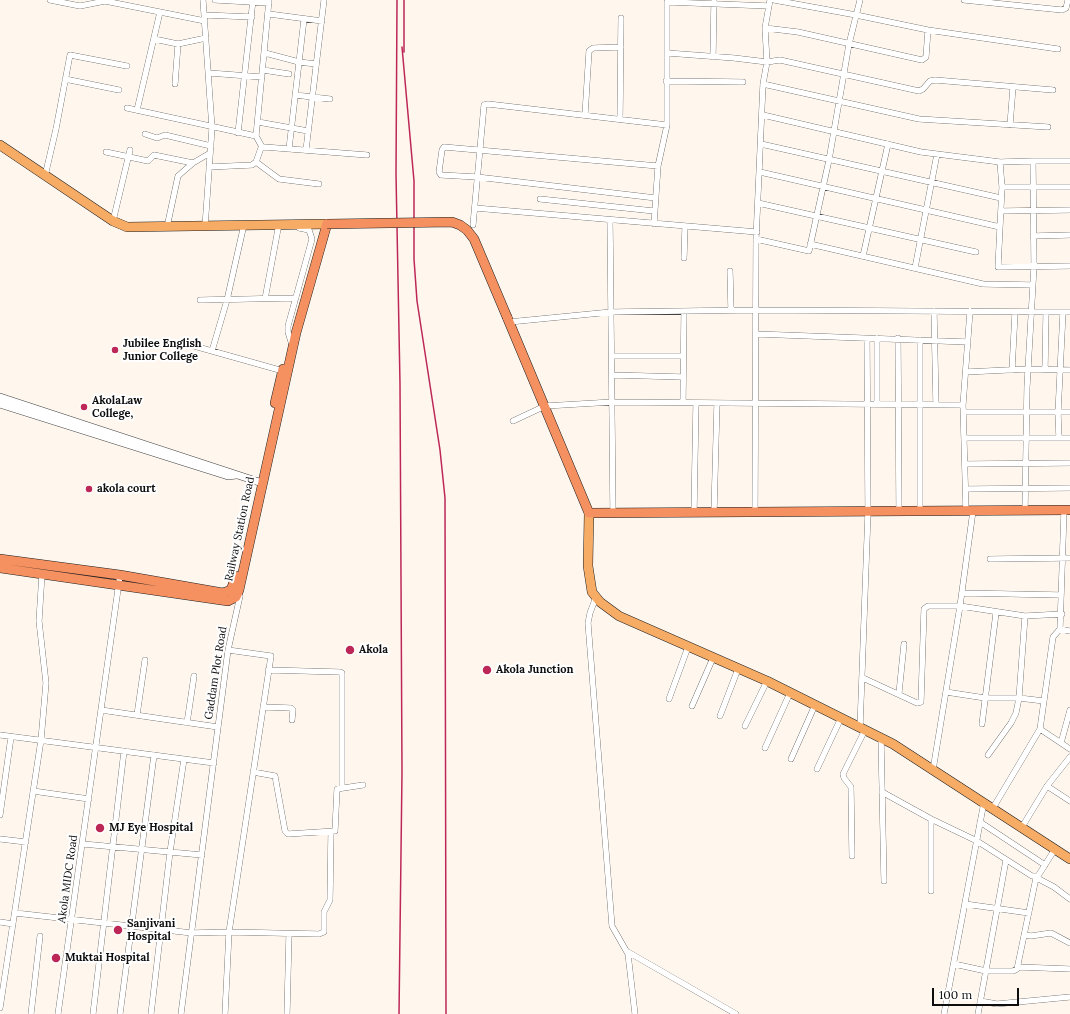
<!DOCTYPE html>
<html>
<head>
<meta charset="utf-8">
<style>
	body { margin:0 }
	#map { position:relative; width:1070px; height:1014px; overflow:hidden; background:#fff7ee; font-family:Lora,serif }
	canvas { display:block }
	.scale { position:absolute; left:932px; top:988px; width:87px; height:18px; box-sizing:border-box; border:2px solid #0e0e0e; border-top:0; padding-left:5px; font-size:12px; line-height:14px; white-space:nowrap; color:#0e0e0e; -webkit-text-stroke:3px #fff; paint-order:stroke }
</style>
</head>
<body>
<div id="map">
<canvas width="1070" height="1014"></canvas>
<div class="scale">100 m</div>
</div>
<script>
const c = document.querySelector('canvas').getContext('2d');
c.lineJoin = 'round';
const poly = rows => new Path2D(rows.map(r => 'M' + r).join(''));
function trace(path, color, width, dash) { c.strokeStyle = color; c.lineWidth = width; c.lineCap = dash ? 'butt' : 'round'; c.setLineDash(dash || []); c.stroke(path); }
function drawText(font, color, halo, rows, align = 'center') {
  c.font = font + ' Lora,serif'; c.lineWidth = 4; c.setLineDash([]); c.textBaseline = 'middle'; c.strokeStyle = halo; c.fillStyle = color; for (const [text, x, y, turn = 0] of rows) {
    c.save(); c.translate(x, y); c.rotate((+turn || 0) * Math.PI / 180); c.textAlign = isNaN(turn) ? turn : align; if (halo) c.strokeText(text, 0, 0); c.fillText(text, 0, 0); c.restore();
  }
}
const minor = poly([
	[50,0,80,6,105,1,205,21],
	[203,0,212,128,205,227],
	[215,0,269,3],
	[774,0,856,15,928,30,1058,49],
	[964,0,1062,10,1066,8,1068,0],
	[269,14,322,21],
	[204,15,252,17],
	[765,28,798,32,922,60,926,57,928,30],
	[154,39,178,44,206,38],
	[265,53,299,62,316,64],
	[667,53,734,58,767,62,780,60,919,91,923,89,930,81,935,80,1053,90],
	[713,57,714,1],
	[263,70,289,74],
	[209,73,262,77],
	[65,79,119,90],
	[666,81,743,82],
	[175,84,178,44],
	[763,84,919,119,1048,127],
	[295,95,330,99],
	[127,108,256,136,269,0],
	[137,110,160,12],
	[585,115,589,51,593,48,621,47],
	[763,115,921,152,1000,162,1033,161,1034,266,1027,387,1025,511],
	[620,119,621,18],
	[258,122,308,131],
	[1010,125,1013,87],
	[238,133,253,0],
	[145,134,157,138,165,135,211,146],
	[256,136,262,147],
	[761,144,1001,198],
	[289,149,304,19],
	[306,150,324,0],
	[106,152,148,161,154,155,193,163],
	[1033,161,1070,161],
	[256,162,279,179,319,184],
	[1000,162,1002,187,998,267,1070,266],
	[209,167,252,165,256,162,261,148,264,147,367,155],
	[760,172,1000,227],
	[45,176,56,129,70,55,127,66],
	[1002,187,1070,187],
	[656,198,477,177,441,175,439,172,442,150,444,147,658,166],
	[540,199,654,211],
	[758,203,976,252],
	[475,208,757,232],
	[1001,211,1070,210],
	[113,221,130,150],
	[610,221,613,513],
	[654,224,658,166,667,125],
	[473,225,484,105,488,104,667,125,667,2,769,6],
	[167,227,178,176,193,163,210,153],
	[1033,236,1070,235],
	[756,239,809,251,829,160,849,44,860,0],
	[810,244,983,284,1033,285],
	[863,256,888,144],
	[684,258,685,227],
	[915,268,937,154],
	[730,271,731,310],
	[265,299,278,229],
	[200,300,296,298],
	[934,311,936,405],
	[509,322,611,312,756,310,1070,312],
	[756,334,968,342],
	[877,338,877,403],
	[898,338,899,512],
	[920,340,920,511],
	[187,344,283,371],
	[292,345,288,332,288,326,312,239,309,230,299,228],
	[212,351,227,300,243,229],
	[612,356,683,356],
	[1012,370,1015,313],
	[1045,370,1046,313],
	[966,372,1028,369,1070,370],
	[612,375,683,377],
	[683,403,684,312],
	[963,405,966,511],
	[964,412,1070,412],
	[513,421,545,406,613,402,963,405,970,311],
	[965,438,1070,438],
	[1059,438,1058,413,1063,312],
	[966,464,1070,463],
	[966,489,1070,488],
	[694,512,696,403],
	[714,512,717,403],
	[755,513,756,239,763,84,767,62,765,28,770,0],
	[990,559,1070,558],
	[962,593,1061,595],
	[596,597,590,613,588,623,612,926,628,954,635,1014],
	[1060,629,1070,631],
	[268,670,340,672,342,673,342,788],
	[863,678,917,703,921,702,924,609,928,606,960,606,1025,616,1062,614],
	[946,692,985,698,1019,698,1044,701],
	[899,693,904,644],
	[669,699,688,647],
	[692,706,713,658],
	[263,707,291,708,293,710,292,720],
	[101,710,218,727],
	[137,715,145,660],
	[720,716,738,669],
	[187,723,194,676],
	[982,724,996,613],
	[745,726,767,681],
	[860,728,868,512,867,339],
	[1040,729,1070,749],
	[0,735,214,763],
	[881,738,884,881],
	[1061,743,1070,710],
	[765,748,790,693],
	[988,755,1011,723,1016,713,1019,698,1025,616],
	[791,759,815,705],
	[817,769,841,718],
	[933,770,960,606,973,511],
	[253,772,275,776,285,831,288,834,335,831,337,789,363,785],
	[1047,786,1070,801],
	[33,791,89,799],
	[882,792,931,819,977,841,1032,876,1038,876,1055,849],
	[993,808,1040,729,1053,637,1060,629,1064,511],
	[0,815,11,737],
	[931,819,931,891],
	[980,822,1045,865],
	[1022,827,1047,786,1070,757],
	[0,839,26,842],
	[83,844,202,855],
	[852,856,851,787,844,778,843,774,865,730],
	[1035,877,1054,887,1070,899],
	[965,904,1029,913],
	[15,913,192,933,229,932,271,656,228,650],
	[0,922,13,924],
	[1025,935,1031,936,1051,933,1070,943],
	[628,952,736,1014],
	[954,964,986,971,1013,971,1017,969,1036,878],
	[1018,967,1070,969],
	[980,1001,997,1004,1070,997],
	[0,1008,41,740,46,683,39,621,42,574],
	[31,1014,40,936],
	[58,1014,120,575],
	[93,1014,124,751],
	[120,1014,154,755],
	[151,1014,170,852,184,759],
	[181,1014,228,650,240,596,237,595],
	[225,1014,229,932,319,934,324,932,324,912,330,900,331,832],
	[287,1014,289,934],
	[944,1014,984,802],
	[978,1014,1006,860]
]);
const tertiary = poly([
	[0,397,262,483],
	[0,404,228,476,236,475]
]);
const primary = poly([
	[0,145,113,221,127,227,327,224],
	[589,513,588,566,592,592,600,602,619,616,767,681,893,744,1070,859]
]);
const trunk = poly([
	[507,317,589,513,1070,510],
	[275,403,283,369],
	[0,559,120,575,223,593,231,590,236,576],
	[0,568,221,600,228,601,236,597,239,590,296,333,327,224]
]);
trace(minor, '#414141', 6);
trace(tertiary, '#414141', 8);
trace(primary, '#1f1f1f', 10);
trace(trunk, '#1f1f1f', 10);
trace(minor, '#fff', 5.5);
trace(tertiary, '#fff', 7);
trace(primary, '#f7ac66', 9);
trace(trunk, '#f59060', 9);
trace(poly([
	[397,0,396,174,400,384,402,772,399,1014],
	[404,0,404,52],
	[402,47,414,181,414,259,417,301,440,450,445,498,446,1014]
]), '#bc2757', 1.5);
const trunkBridge = poly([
	[327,224,452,222,460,225,467,230,474,239,507,317]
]);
trace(trunkBridge, '#1f1f1f', 10, []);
trace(trunkBridge, '#f59060', 9);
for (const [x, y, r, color] of [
	[115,350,4,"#bc2757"],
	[84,407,4,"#bc2757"],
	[89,489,4,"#bc2757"],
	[350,650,5,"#bc2757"],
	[487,670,5,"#bc2757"],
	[100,828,5,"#bc2757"],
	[118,930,5,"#bc2757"],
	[56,958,5,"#bc2757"]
]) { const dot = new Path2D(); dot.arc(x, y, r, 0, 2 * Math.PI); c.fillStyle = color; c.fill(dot); trace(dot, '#fff', 1.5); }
drawText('bold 11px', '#0e0e0e', '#fff', [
	["Jubilee English",123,344],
	["Junior College",123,357],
	["AkolaLaw",92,401],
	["College,",92,414],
	["akola court",97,489],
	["Akola",359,650],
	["Akola Junction",496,670],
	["MJ Eye Hospital",109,828],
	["Sanjivani",127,924],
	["Hospital",127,937],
	["Muktai Hospital",65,958]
], 'left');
drawText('11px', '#0e0e0e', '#fff', [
	["Railway Station Road",240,529,-78],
	["Gaddam Plot Road",216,673,-81],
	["Akola MIDC Road",68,879,-82]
]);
</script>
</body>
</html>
